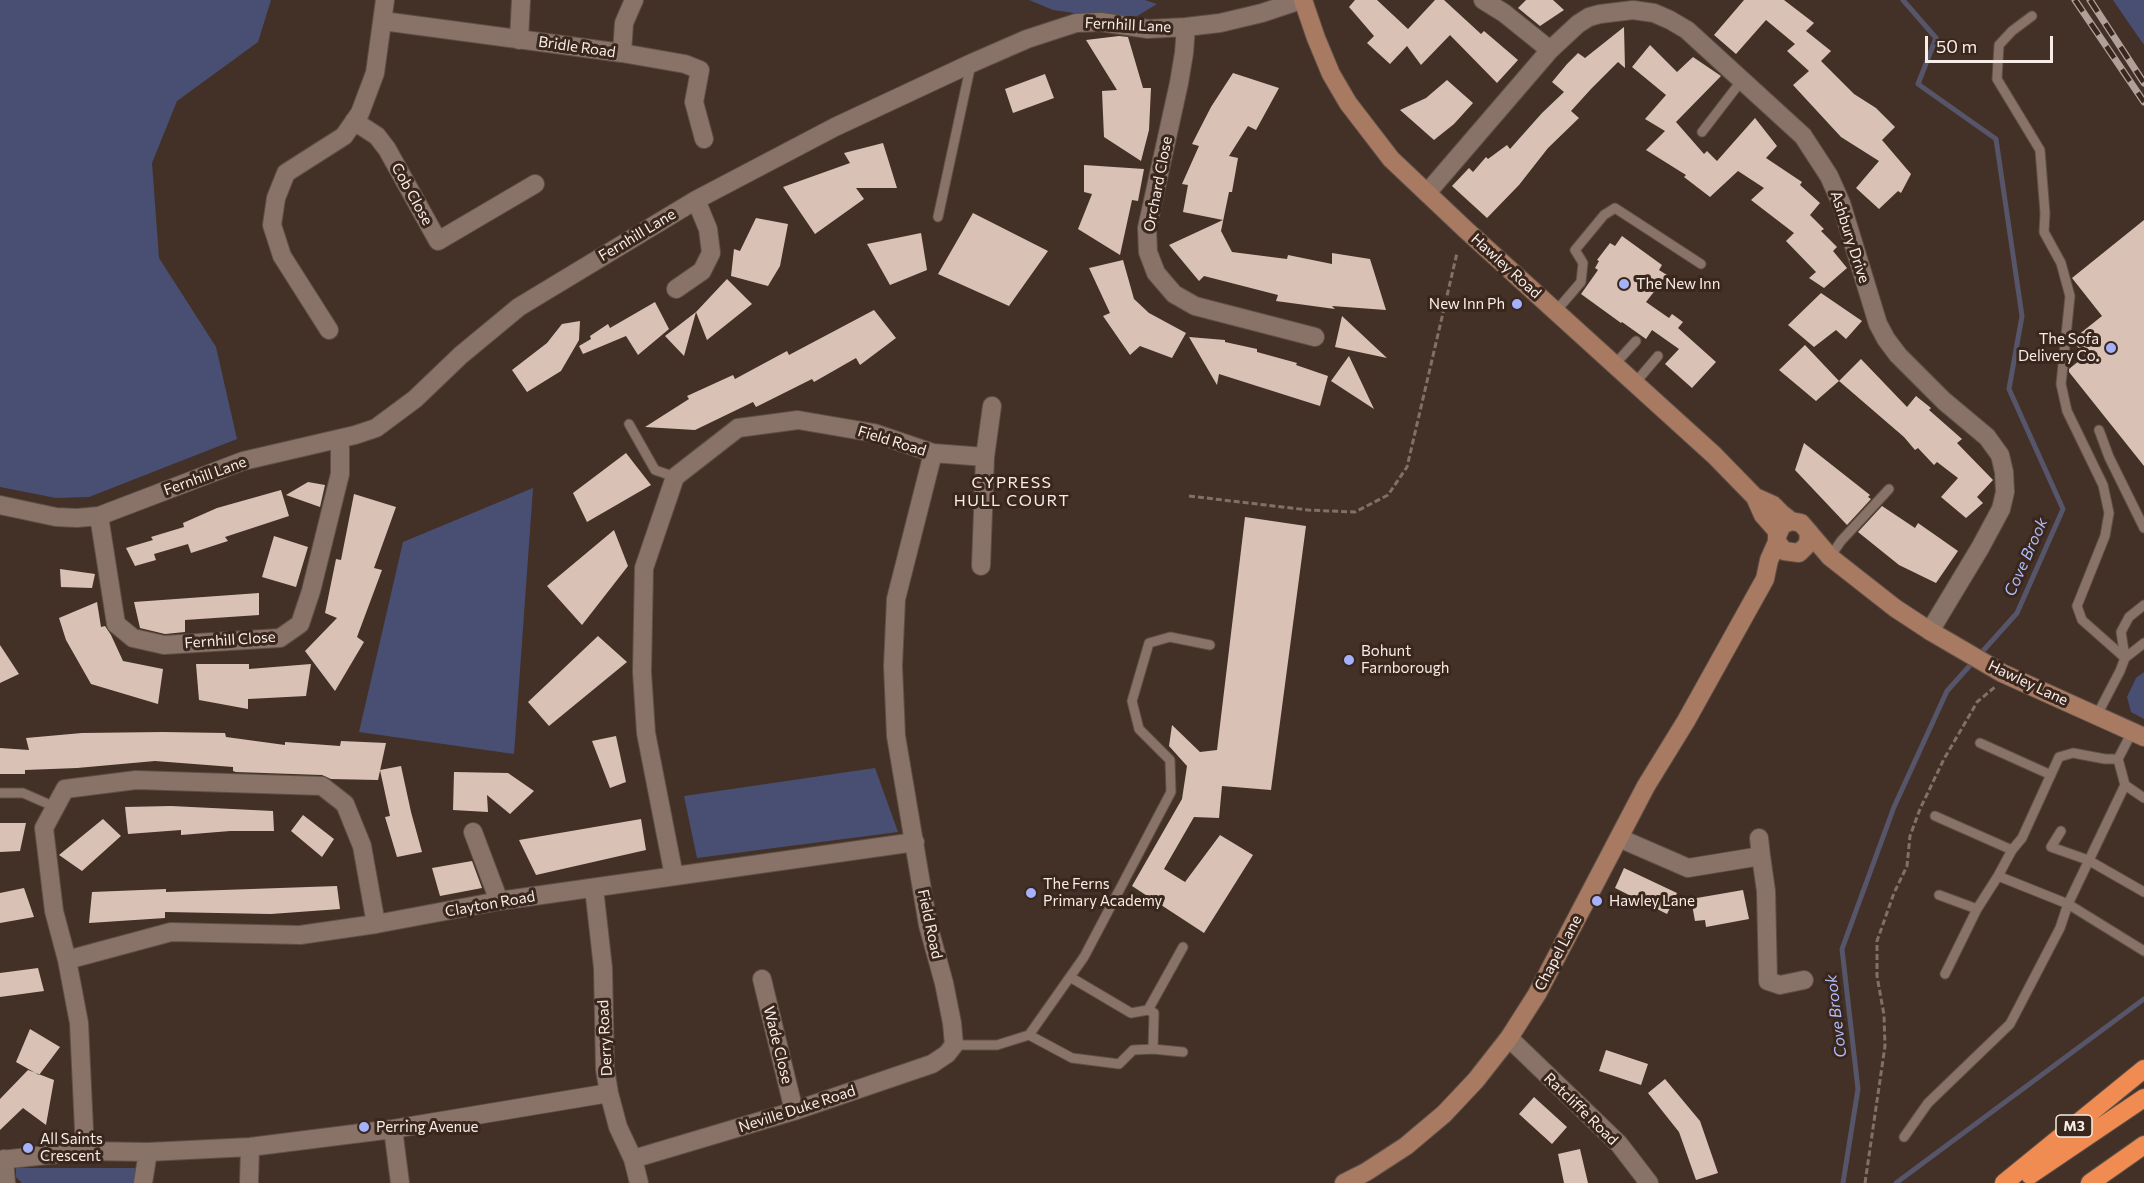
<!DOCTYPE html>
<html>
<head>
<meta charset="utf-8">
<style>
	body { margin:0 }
	#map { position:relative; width:2144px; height:1183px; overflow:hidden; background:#433127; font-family:Commissioner,sans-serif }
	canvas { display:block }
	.scale { position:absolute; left:1925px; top:36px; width:128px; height:27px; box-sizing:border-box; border:3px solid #f8ece6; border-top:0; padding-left:8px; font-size:18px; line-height:21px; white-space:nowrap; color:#f8ece6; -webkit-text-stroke:4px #39271d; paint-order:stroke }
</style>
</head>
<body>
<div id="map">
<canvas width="2144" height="1183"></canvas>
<div class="scale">50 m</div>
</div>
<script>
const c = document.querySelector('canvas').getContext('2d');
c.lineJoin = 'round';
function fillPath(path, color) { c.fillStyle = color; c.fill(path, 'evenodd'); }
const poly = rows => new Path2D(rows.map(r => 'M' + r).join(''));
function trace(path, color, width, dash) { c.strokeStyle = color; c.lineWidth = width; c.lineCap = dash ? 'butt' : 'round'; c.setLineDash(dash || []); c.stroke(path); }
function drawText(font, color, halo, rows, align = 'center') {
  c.font = font + ' Commissioner,sans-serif'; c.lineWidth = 6; c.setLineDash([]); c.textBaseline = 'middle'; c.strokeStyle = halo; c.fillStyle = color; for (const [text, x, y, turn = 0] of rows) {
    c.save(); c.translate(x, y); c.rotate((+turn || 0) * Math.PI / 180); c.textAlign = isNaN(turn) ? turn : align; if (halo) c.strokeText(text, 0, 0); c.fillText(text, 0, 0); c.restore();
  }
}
fillPath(poly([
	[0,0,271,0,258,42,177,101,152,163,159,258,216,347,237,439,89,497,56,498,0,487],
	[1029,0,1145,0,1157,4,1134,18,1095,16,1053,10],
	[2113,0,2144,0,2144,45,2128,22],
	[533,488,514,754,359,732,403,542],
	[2144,672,2144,719,2131,712,2127,697,2136,678],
	[875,768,898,832,697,858,684,796],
	[16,1168,138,1168,135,1183,22,1183,16,1177]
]), '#494f72');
trace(poly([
	[1843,1183,1858,1089,1842,949,1894,807,1947,691,2017,613,2063,509,2009,389,2022,316,1996,139,1918,84,1936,38,1903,0],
	[1896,1183,2144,999]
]), '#57556a', 5);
fillPath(poly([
	[1355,0,1377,0,1408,29,1435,0,1444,0,1481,34,1484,31,1518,60,1497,83,1450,35,1421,65,1407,46,1390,64,1367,43,1374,36,1349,7],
	[1526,0,1553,0,1564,10,1540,26,1518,8],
	[1744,0,1784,0,1814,23,1806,31,1831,51,1821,61,1854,94,1876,108,1895,127,1882,140,1911,174,1901,193,1898,191,1879,209,1856,188,1879,161,1841,137,1793,85,1809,71,1787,51,1795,44,1766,20,1736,54,1714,35],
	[1624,27,1625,68,1618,62,1591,89,1571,111,1579,118,1548,148,1519,185,1487,218,1452,186,1469,168,1473,172,1486,157,1488,159,1507,145,1510,149,1542,113,1564,92,1552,82,1567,64,1578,53,1585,58],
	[1119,36,1128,37,1143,88,1151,88,1149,130,1141,161,1104,137,1102,91,1117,90,1086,40],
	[1650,45,1677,72,1693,57,1721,76,1676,122,1704,154,1707,151,1717,161,1755,118,1777,146,1766,158,1802,182,1800,185,1820,203,1810,215,1824,229,1821,231,1837,247,1833,251,1847,268,1824,288,1809,278,1816,272,1786,241,1794,233,1751,200,1764,188,1738,171,1710,197,1684,177,1686,175,1646,150,1665,131,1645,119,1666,95,1632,67],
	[1233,73,1279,88,1256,130,1248,126,1229,156,1238,158,1232,192,1229,192,1221,231,1232,252,1287,259,1288,255,1332,264,1332,253,1370,259,1386,310,1332,306,1335,309,1276,301,1278,295,1204,276,1199,281,1169,245,1223,220,1183,212,1188,185,1182,184,1199,146,1192,144,1211,107],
	[1045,74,1054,98,1013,113,1005,89],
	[1447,80,1473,103,1454,124,1434,140,1400,110,1426,98],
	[883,143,897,188,856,188,864,199,815,234,783,187,850,163,844,153],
	[1084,165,1144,169,1138,201,1132,200,1120,255,1078,229,1092,194,1084,192],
	[973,213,1048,251,1009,306,938,274],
	[756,218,788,224,780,266,768,286,731,276,734,249,740,251],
	[2144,220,2144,466,2069,372,2069,369,2085,356,2072,340,2102,316,2072,278],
	[921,233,927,270,890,285,867,244],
	[1622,236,1662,265,1659,270,1667,275,1646,302,1669,318,1672,314,1683,322,1678,328,1716,362,1692,388,1665,364,1679,349,1652,330,1646,339,1622,322,1621,323,1581,294,1598,270,1595,268,1599,261,1597,260,1610,243,1615,246],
	[1123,260,1134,299,1149,313,1186,333,1172,358,1140,346,1130,355,1103,316,1110,313,1089,268],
	[727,279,752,304,707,340,696,312],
	[1821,293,1862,321,1846,339,1836,330,1814,347,1788,325],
	[655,302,669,329,638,355,626,336,583,354,579,346,591,339,590,336,608,324,610,328],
	[874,310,896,338,860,365,856,358,814,382,812,379,756,407,753,402,695,430,645,427,689,399,687,396,733,375,735,379,787,351,789,355],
	[696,312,684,356,665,336],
	[1342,316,1387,358,1335,347],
	[580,321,579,340,561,371,527,392,512,370,547,343,562,324],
	[1189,337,1225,340,1225,342,1257,349,1257,352,1297,363,1296,365,1328,376,1320,406,1219,374,1217,385],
	[1805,345,1839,381,1816,401,1779,370],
	[1349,356,1374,409,1331,381],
	[1861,359,1907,407,1916,396,1931,408,1929,410,1962,439,1957,443,1993,480,1977,497,1983,503,1966,518,1941,497,1958,478,1937,462,1934,465,1918,448,1915,450,1904,437,1839,381],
	[1804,443,1870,495,1868,497,1871,499,1847,525,1795,470],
	[626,453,651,485,587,522,573,493],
	[308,482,325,485,320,507,286,495],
	[281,490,289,516,225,537,228,541,191,553,188,544,154,554,156,560,135,566,126,548,153,540,151,537,184,527,183,523,217,508],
	[354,494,396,507,374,568,382,570,357,637,364,642,335,691,305,651,337,618,325,613,336,559,341,560],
	[1882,506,1915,528,1918,523,1958,551,1936,583,1899,565,1858,532],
	[1245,517,1306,526,1271,790,1222,786,1219,818,1194,817,1164,869,1185,882,1220,835,1253,855,1204,933,1132,886,1182,799,1187,766,1169,746,1172,725,1200,752,1217,750],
	[614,530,628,566,582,625,547,586],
	[274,536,308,547,296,587,262,577],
	[60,569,95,574,92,588,61,587],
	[259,593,259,615,185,620,185,632,165,634,140,628,134,602],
	[97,602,101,627,105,626,111,635,123,661,163,669,158,704,91,684,66,640,59,618],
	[598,636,627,662,549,726,528,702],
	[0,645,19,674,0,683],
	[196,664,249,664,249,669,311,664,306,696,248,699,248,709,199,700],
	[163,732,225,733,226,737,285,745,285,742,340,746,341,741,386,743,378,780,331,779,322,775,236,772,233,771,233,767,155,761,77,768,25,770,25,774,0,774,0,748,29,750,26,738,82,733],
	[616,736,626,782,610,788,592,741],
	[401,766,411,812,422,852,397,857,385,817,390,816,380,770],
	[454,772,508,773,534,791,510,814,487,795,488,812,453,810],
	[171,806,273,811,274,831,230,831,181,835,181,830,128,834,125,807],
	[303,815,334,839,322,857,291,831],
	[103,819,121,836,82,871,59,855],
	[641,819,646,850,536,875,519,840],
	[0,823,26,823,20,851,0,852],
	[472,861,482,888,440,896,432,868],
	[1624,868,1677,893,1667,914,1615,888],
	[337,886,340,909,271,914,165,912,165,918,89,923,92,892,166,889,166,892],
	[24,888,34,917,0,923,0,893],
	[1743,890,1749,919,1706,927,1705,920,1695,921,1691,899],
	[38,968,44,991,0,997,0,973],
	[30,1029,60,1047,39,1075,16,1062],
	[1606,1050,1648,1064,1641,1085,1599,1071],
	[28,1070,54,1080,46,1125,23,1108,0,1130,0,1099],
	[1665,1079,1700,1121,1718,1173,1696,1180,1679,1132,1648,1093],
	[1534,1097,1567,1127,1552,1144,1519,1114],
	[1580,1149,1588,1183,1564,1183,1558,1154]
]), '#d9c2b5');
const lane = poly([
	[2032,16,2012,31,1999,45,1997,79,2040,150,2045,213,2044,232,2061,263,2070,296,2061,384,2067,411,2103,485,2109,513,2105,536,2077,606,2082,620,2125,658],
	[1702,132,1742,80],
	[938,217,971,64],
	[1556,311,1581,282,1583,263,1575,250,1604,215,1615,208,1701,264],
	[1615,364,1636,341],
	[1635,383,1658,356],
	[629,424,655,470,675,477],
	[2099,430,2109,457,2144,528],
	[1830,557,1841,541,1889,489],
	[2125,658,2144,643],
	[2097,715,2120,671,2125,658,2121,632,2129,617,2144,605],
	[1980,743,2051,775],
	[2118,759,2105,759,2073,753,2059,757,2022,838,2012,850,1998,876,2068,904,2144,951],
	[2125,785,2144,798],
	[0,793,23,793,55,807],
	[1935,816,2012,850],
	[2061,831,2051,847,2088,860,2144,892],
	[1939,895,1977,909],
	[1945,974,1977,909,1998,876],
	[1070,977,1131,1013,1148,1010,1183,947],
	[1029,1035,1072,1058,1119,1064,1133,1050,1153,1049,1154,1013,1148,1010],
	[954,1045,997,1045,1029,1035,1084,957,1171,792,1170,760,1139,729,1132,701,1149,643,1170,637,1210,645],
	[1153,1049,1183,1052],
	[1904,1137,1928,1103,2010,1024,2060,928,2068,904,2125,785,2118,759,2132,732]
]);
const street = poly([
	[1483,0,1504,13,1550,50],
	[383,21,622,53,685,64,700,70,694,102,704,139],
	[1186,27,1184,53,1179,83,1147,228,1148,252,1156,273,1174,294,1195,306,1315,337],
	[519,40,521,0],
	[622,53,624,23,634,0],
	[354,121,377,136,387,149,438,241,535,184],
	[1427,193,1550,50,1578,24,1589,17,1600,14,1633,10,1654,13,1670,20,1687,30,1803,136,1829,176,1841,203,1878,324,1886,339,1898,355,1944,401,1987,437,2000,455,2004,472,2005,492,2001,509,1980,548,1930,631],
	[676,289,702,271,711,253,708,229,696,200],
	[329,330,282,256,272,225,276,198,286,173,344,136,360,113,375,73,385,0],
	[933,453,985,457],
	[0,505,56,517,77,518,99,516,243,461,355,435,376,428,415,399,461,355,519,307,696,200,835,127,972,63,1027,39,1076,23,1101,22,1148,29,1186,27,1220,23,1262,13,1301,0],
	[99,516,116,624,133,638,164,645,280,638,300,624,311,591,340,474,340,448,338,439],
	[981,566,985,457,992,406],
	[473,832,499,901],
	[1619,838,1688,868,1761,856,1766,891,1768,981,1780,985,1804,980],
	[1759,838,1761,856],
	[594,888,603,968,605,1069,609,1093,618,1127,633,1159,639,1183],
	[67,960,171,932,300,935,376,924,499,901,915,842],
	[762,979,794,1111],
	[1509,1038,1619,1144,1649,1183],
	[393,1129,400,1183],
	[85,1151,79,1023,67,960,54,911,44,828,65,789,136,780,322,786,345,804,362,846,376,924],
	[4,1159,6,1183],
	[633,1159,794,1111,932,1064,947,1054,954,1045,952,1023,944,983,928,925,896,736,893,666,896,599,933,453,874,433,798,420,738,428,675,477,644,568,642,672,646,733,674,876],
	[0,1160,85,1151,148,1152,250,1147,393,1129,609,1093],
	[143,1183,148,1152],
	[249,1183,250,1147]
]);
const secondary = poly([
	[1303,0,1316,38,1331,74,1348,103,1391,159,1466,230,1714,455,1755,497,1763,515,1778,532],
	[1755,497,1773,505,1782,514,1791,521],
	[1809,532,1808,544,1799,553,1784,551,1777,542,1777,536,1782,525,1791,521,1801,523,1830,557,1895,608,1930,631,2002,673,2144,737],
	[1344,1183,1366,1172,1406,1146,1444,1114,1476,1080,1509,1038,1537,994,1646,786,1686,721,1765,579,1769,560,1777,542]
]);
const highway = poly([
	[2030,1175,2144,1098],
	[2004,1183,2144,1069],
	[2090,1183,2144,1145]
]);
trace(lane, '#5f5047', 11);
trace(street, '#5f5047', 20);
trace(secondary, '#5f5047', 20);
trace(highway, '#5f5047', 20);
trace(poly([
	[1189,496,1308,510,1355,512,1388,495,1407,467,1457,253],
	[1865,1183,1885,1046,1884,1015,1877,976,1877,941,1894,893,1907,866,1910,836,1920,809,1944,759,1972,711,1977,702,1995,687]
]), '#807067', 3, [6, 3]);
trace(lane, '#897368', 9);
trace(street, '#897368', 18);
trace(secondary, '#a87a61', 18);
trace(highway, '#f08c51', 18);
const rail = poly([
	[2075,0,2144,102],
	[2090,0,2144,83]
]);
trace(rail, '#afa099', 7);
trace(rail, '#39271d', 4.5, [14]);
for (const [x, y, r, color] of [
	[1624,284,6,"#a5b1fc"],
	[1517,304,6,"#a5b1fc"],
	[2111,348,6,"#a5b1fc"],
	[1349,660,6,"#a5b1fc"],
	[1031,893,6,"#a5b1fc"],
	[1597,901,6,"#a5b1fc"],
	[364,1127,6,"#a5b1fc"],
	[28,1148,6,"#a5b1fc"]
]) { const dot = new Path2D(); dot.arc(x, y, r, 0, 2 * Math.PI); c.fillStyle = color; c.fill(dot); trace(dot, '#39271d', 2); }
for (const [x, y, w] of [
	[2074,1126,36]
]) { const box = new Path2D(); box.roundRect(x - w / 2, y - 11, w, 22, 4.5); c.fillStyle = '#39271d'; c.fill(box); trace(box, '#f8ece6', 1.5); }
drawText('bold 14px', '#f8ece6', null, [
	["M3",2074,1126]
]);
drawText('15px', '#f8ece6', '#39271d', [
	["Fernhill Lane",1128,25,3],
	["Bridle Road",577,47,8],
	["Orchard Close",1158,184,-79],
	["Cob Close",412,194,61],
	["Fernhill Lane",637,235,-31],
	["Ashbury Drive",1850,237,72],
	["Hawley Road",1506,266,42],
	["Field Road",892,441,17],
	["Fernhill Lane",205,476,-20],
	["Fernhill Close",230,640,-4],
	["Hawley Lane",2028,683,25],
	["Clayton Road",490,904,-10],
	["Field Road",930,924,78],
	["Chapel Lane",1558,953,-62],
	["Derry Road",605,1038,-93],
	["Wade Close",778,1045,76],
	["Neville Duke Road",797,1109,-18],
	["Ratcliffe Road",1581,1109,44]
]);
drawText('15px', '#f8ece6', '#39271d', [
	["The New Inn",1636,284],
	["New Inn Ph",1505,304,"right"],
	["The Sofa",2099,339,"right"],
	["Delivery Co.",2099,356,"right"],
	["Bohunt",1361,651],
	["Farnborough",1361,668],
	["The Ferns",1043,884],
	["Primary Academy",1043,901],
	["Hawley Lane",1609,901],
	["Perring Avenue",376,1127],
	["All Saints",40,1139],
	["Crescent",40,1156]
], 'left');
c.letterSpacing = '1.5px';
drawText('16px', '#f8ece6', '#39271d', [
	["CYPRESS",1012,483],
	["HULL COURT",1012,501]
]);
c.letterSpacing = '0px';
drawText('italic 16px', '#afbbfb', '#39271d', [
	["Cove Brook",2026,557,-66],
	["Cove Brook",1836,1016,-97]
]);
</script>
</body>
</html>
